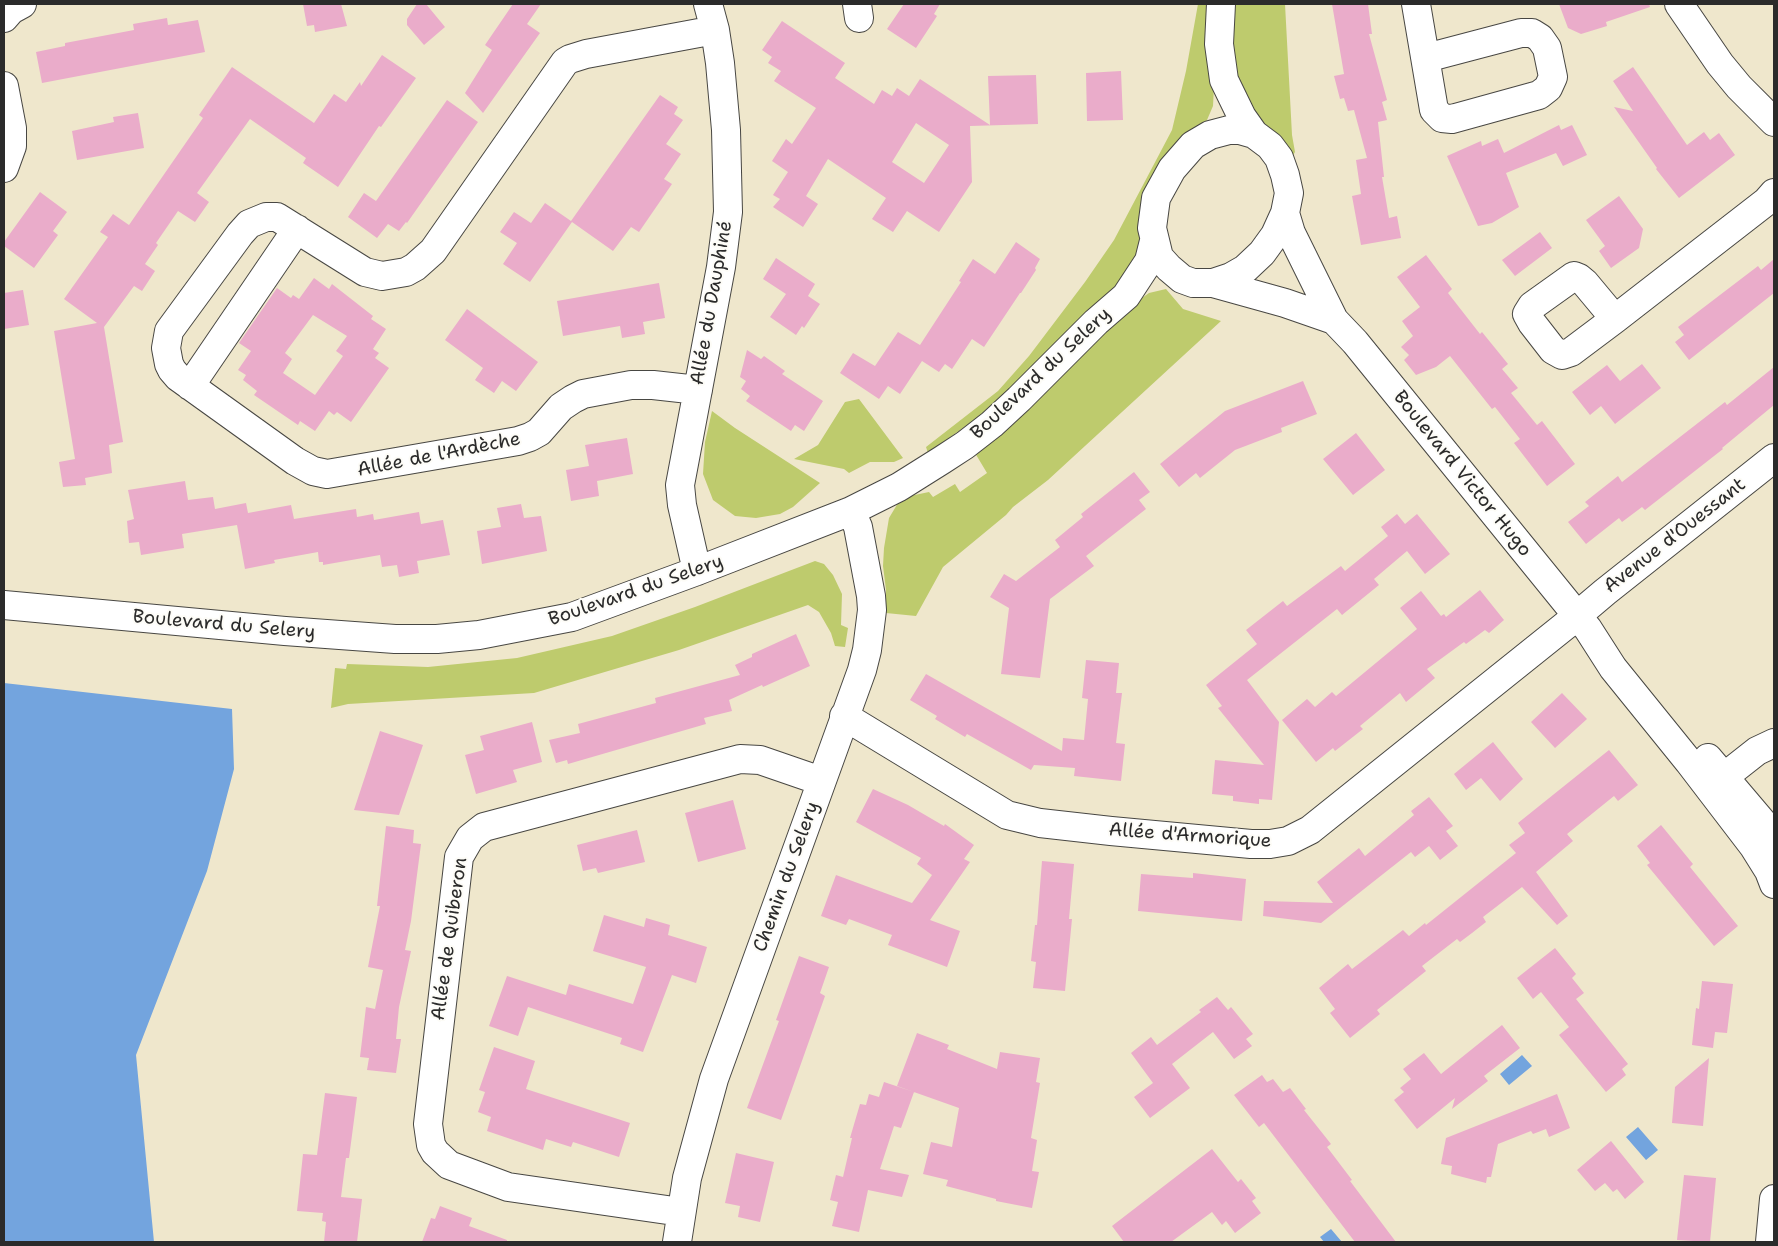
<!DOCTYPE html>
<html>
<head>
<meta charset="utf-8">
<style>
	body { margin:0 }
	#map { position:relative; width:1778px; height:1246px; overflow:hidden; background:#efe7cc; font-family:"Shantell Sans",sans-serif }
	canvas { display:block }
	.frame { position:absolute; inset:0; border:5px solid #2b2b2b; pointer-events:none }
</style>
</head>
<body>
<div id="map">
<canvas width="1778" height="1246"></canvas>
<div class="frame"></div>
</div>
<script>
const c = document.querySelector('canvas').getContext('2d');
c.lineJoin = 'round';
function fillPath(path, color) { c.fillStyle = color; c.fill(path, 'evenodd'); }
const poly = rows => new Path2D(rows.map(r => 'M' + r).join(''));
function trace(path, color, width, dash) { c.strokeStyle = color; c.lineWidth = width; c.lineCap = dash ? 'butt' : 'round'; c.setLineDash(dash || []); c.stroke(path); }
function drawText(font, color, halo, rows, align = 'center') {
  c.font = font + ' "Shantell Sans",sans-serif'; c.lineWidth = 4; c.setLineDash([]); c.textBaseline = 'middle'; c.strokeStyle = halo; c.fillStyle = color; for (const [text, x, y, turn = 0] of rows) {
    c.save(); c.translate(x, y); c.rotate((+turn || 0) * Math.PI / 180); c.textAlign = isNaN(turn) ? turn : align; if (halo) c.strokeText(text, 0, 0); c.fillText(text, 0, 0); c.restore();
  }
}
fillPath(poly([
	[1198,4,1208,4,1214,87,1213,106,1207,120,1200,127,1143,249,1125,283,1083,315,1005,398,928,453,926,447,998,391,1029,356,1085,282,1114,240,1172,130,1186,71],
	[1233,4,1285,4,1292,135,1295,152,1292,157,1246,107,1235,74,1231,32],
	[1166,289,1183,309,1221,321,1048,480,1013,507,1006,515,943,567,916,616,886,613,886,590,883,566,884,548,889,518,898,503,910,496,929,492,933,497,955,484,960,492,987,473,975,453,1135,303,1149,293],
	[859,399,903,458,894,462,870,462,849,473,844,469,794,459,818,445,845,402],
	[712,411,735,428,820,483,793,507,780,514,756,518,735,516,713,500,703,474,705,442],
	[815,561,824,564,833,575,842,594,841,625,848,628,845,647,835,646,831,633,819,612,808,605,679,650,534,693,348,704,331,708,335,668,346,669,347,664,428,667,517,658,612,636,695,607]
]), '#becb6d');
fillPath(poly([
	[4,683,232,709,234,769,207,871,136,1055,154,1242,4,1242],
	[1522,1055,1532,1066,1509,1085,1500,1074],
	[1638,1127,1658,1150,1646,1160,1626,1137],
	[1331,1229,1342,1242,1324,1242,1320,1237]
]), '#73a4de');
fillPath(poly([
	[303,4,341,4,347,26,315,32,314,25,307,26],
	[417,4,426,4,445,27,424,45,407,25,407,19],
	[513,4,541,4,527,24,540,33,483,113,465,93,492,50,485,45],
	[904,4,940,4,934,14,937,16,916,48,887,29],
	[1332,4,1368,4,1372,34,1369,34,1387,100,1382,102,1387,120,1378,122,1384,177,1382,177,1389,218,1397,216,1401,238,1361,245,1352,196,1361,194,1356,160,1367,158,1354,110,1348,111,1344,98,1340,99,1334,76,1344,74],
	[1559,4,1649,4,1650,7,1606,22,1607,26,1581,34,1568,28],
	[167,18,168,25,198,20,205,52,42,83,36,52,65,46,65,43,134,30,133,24],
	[782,21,845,63,835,78,874,104,882,90,892,96,897,88,909,96,920,79,990,125,988,76,1036,75,1038,124,970,126,972,182,939,232,907,211,893,232,872,219,886,198,828,159,806,196,818,204,803,227,773,207,780,199,773,195,788,172,772,161,786,139,792,144,816,108,774,81,781,71,768,63,772,57,762,50],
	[916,123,949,145,924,183,892,162],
	[382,55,416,78,381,127,379,126,338,187,303,163,306,158,250,119,197,193,209,202,195,222,178,211,156,243,158,245,145,264,155,271,142,291,134,286,104,327,123,442,109,445,112,473,85,478,86,485,63,487,59,462,75,459,54,331,97,323,64,299,108,237,100,232,113,214,129,225,203,118,199,115,232,67,314,123,334,94,346,102,360,82,361,86],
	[1633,67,1687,145,1704,132,1710,140,1719,133,1735,155,1679,198,1656,169,1657,168,1614,107,1633,111,1613,81],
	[1121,71,1123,120,1087,121,1086,73],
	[660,95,678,107,674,114,683,120,666,144,681,154,664,179,672,184,639,232,631,227,613,251,572,222,530,282,503,264,517,243,500,232,514,212,531,223,545,203,571,221],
	[447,100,478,122,407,223,406,222,399,231,388,224,377,238,348,217,364,193,376,201],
	[138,113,144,148,77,160,72,131,114,122,113,117],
	[1559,125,1561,130,1572,125,1587,155,1563,166,1556,153,1506,173,1519,207,1492,223,1478,226,1447,156,1481,141,1482,146,1498,139,1504,153],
	[40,192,67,212,53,231,58,235,34,268,4,246,4,242],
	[1619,196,1643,229,1639,248,1611,268,1599,251,1605,246,1586,220],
	[1540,232,1552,248,1515,276,1502,260],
	[1016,242,1040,259,1035,268,1036,270,1021,293,1020,293,984,347,972,339,952,369,945,364,939,372,922,361,900,394,888,386,879,399,840,373,853,353,875,366,898,332,920,345,961,282,959,281,973,259,995,274],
	[1426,255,1452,289,1448,293,1480,334,1482,332,1508,364,1502,369,1518,388,1511,393,1537,425,1542,421,1575,464,1547,486,1514,443,1520,439,1495,407,1492,409,1450,356,1436,367,1416,375,1404,360,1409,355,1401,347,1413,336,1402,321,1420,307,1397,277],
	[776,258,815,284,808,296,820,304,804,328,802,326,796,335,770,317,786,294,763,279],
	[1774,259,1774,293,1689,360,1675,342,1684,335,1678,327,1758,266,1761,270],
	[314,278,329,289,332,284,373,316,371,319,386,329,373,349,379,353,375,358,389,368,351,422,337,412,334,415,329,411,315,431,300,421,298,425,254,395,257,391,243,380,246,375,238,370,251,351,239,343,277,288,291,298,293,295,299,299],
	[313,315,347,336,336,351,343,356,315,395,283,373,292,359,285,353],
	[659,283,665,318,643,322,645,334,622,338,620,326,563,336,557,301],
	[23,290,29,325,4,329,4,293],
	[467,309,538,362,516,391,502,381,494,393,475,380,483,368,445,340],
	[747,350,761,359,764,356,785,371,782,374,823,401,804,431,795,425,791,431,746,401,750,396,741,389,746,381,740,377],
	[1642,364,1661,388,1615,424,1601,406,1590,415,1572,392,1607,365,1620,381],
	[1774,367,1774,405,1722,448,1723,449,1645,510,1642,507,1622,522,1619,518,1586,544,1568,522,1589,506,1585,502,1618,476,1622,482,1725,402,1727,405],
	[1303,381,1317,414,1281,428,1282,432,1235,450,1200,478,1196,473,1179,487,1160,464,1225,411],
	[1356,433,1385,470,1353,495,1323,459],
	[627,438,633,474,597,481,599,496,571,501,566,470,589,466,585,445],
	[1134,472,1150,492,1139,500,1146,509,1086,556,1094,566,1050,599,1040,678,1001,674,1009,608,990,597,1004,574,1016,581,1060,547,1055,540,1083,517,1081,514],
	[185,481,188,500,213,497,215,509,246,503,248,513,291,505,294,519,356,509,357,517,373,514,374,520,419,512,421,524,443,520,450,555,417,561,419,573,399,577,397,565,382,567,380,555,323,565,323,562,319,562,318,552,274,560,275,563,245,569,237,525,182,534,184,548,141,555,139,542,129,543,127,521,134,519,128,490],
	[521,504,524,518,541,516,547,551,482,564,477,531,501,527,497,508],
	[1397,514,1405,524,1417,514,1450,554,1425,574,1407,551,1374,579,1379,585,1342,615,1337,609,1247,680,1279,722,1272,800,1259,799,1259,804,1233,801,1233,796,1212,794,1215,760,1264,765,1218,708,1222,706,1206,685,1257,644,1246,630,1283,601,1287,606,1341,566,1345,571,1388,536,1381,527],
	[1480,590,1504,620,1489,633,1485,630,1466,644,1464,642,1427,669,1435,678,1406,702,1400,693,1360,726,1363,729,1335,751,1333,748,1316,762,1282,720,1307,699,1315,707,1332,692,1336,696,1417,629,1400,608,1421,591,1441,616,1444,614,1446,617],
	[796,634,810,666,763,687,762,685,729,700,732,711,704,718,706,724,568,764,567,760,556,763,549,740,580,733,578,724,656,703,655,698,740,675,735,665,752,657,752,654],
	[1086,660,1119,663,1116,693,1122,693,1116,743,1125,744,1121,781,1074,776,1075,768,1034,765,1031,770,967,734,965,737,935,719,937,716,910,700,926,674,1062,751,1063,738,1084,740,1088,699,1082,698],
	[1562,693,1587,719,1555,748,1531,722],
	[532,722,542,762,513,770,517,782,476,794,465,755,484,750,480,736],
	[380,731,423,745,399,815,354,810],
	[1493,742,1523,779,1500,801,1481,778,1466,790,1454,774],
	[1609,750,1638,785,1618,801,1614,796,1567,834,1573,841,1536,872,1568,916,1557,925,1522,887,1483,917,1486,922,1472,933,1460,942,1457,939,1422,966,1426,971,1377,1010,1380,1014,1350,1038,1330,1013,1335,1009,1319,988,1348,964,1352,969,1403,930,1409,936,1425,923,1426,925,1516,853,1509,845,1525,833,1518,823],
	[873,789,908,805,944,826,945,824,974,845,964,859,970,862,930,920,960,931,947,967,888,945,892,935,849,919,846,925,821,916,836,875,912,903,932,875,917,864,921,858,856,822],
	[1429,797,1453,826,1446,831,1458,846,1440,860,1429,846,1415,857,1411,852,1321,923,1263,916,1264,901,1333,903,1317,882,1359,848,1365,856,1414,815,1411,811],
	[733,800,746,849,698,862,685,813],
	[1661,825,1693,864,1690,867,1738,926,1714,946,1647,865,1650,863,1637,846],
	[386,826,414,830,413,843,421,844,411,921,405,950,411,951,399,1007,396,1039,401,1039,396,1073,367,1070,369,1058,360,1057,366,1007,375,1009,383,970,368,967,380,906,377,906],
	[637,830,645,862,598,873,596,868,583,871,577,845],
	[1042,861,1074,864,1069,919,1072,919,1065,991,1033,988,1036,962,1031,961,1035,925,1037,925],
	[1193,873,1246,879,1242,921,1138,911,1141,874,1193,878],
	[604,915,644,927,646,918,670,925,668,935,707,947,696,983,672,975,643,1052,620,1044,622,1038,528,1007,518,1036,489,1026,507,976,566,995,569,984,633,1004,646,967,593,951],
	[1555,948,1576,974,1572,978,1584,993,1576,999,1628,1064,1622,1069,1626,1075,1606,1092,1559,1035,1569,1027,1541,992,1533,999,1517,978],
	[799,956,829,967,820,993,825,996,781,1120,747,1108,779,1021,776,1020],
	[1702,981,1733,984,1727,1033,1715,1032,1713,1048,1692,1045,1696,1008,1699,1009],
	[1217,997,1228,1010,1231,1007,1253,1034,1246,1039,1252,1046,1234,1059,1213,1032,1172,1064,1190,1088,1150,1118,1134,1097,1153,1083,1131,1053,1151,1037,1157,1045,1201,1012,1199,1010],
	[1502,1025,1520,1048,1484,1076,1488,1081,1452,1109,1455,1098,1417,1129,1394,1100,1404,1092,1400,1088,1411,1079,1403,1069,1424,1053,1441,1074],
	[917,1033,949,1045,947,1049,997,1069,1000,1052,1040,1058,1036,1082,1040,1083,1031,1138,1037,1140,1032,1171,1039,1172,1032,1208,996,1201,996,1199,946,1186,948,1180,923,1174,931,1142,952,1147,959,1108,897,1086],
	[494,1047,535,1061,526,1089,630,1123,619,1157,573,1142,571,1147,546,1139,543,1150,487,1131,491,1117,478,1112,485,1092,479,1090],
	[1709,1058,1703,1126,1672,1123,1675,1087],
	[1262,1075,1267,1082,1273,1079,1283,1092,1290,1088,1306,1109,1304,1110,1331,1144,1327,1147,1352,1180,1350,1181,1396,1242,1355,1242,1264,1123,1259,1127,1234,1095],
	[884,1082,914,1092,901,1128,894,1126,880,1169,909,1175,902,1197,868,1190,859,1232,832,1226,838,1202,830,1200,836,1175,843,1177,852,1138,850,1138,860,1104,866,1105,869,1094,879,1097],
	[325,1093,357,1097,349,1158,346,1158,341,1197,362,1199,357,1242,324,1242,326,1222,322,1221,323,1213,297,1211,303,1154,317,1155],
	[1557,1094,1570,1128,1549,1137,1546,1129,1533,1134,1531,1131,1498,1144,1491,1177,1487,1177,1486,1183,1451,1174,1452,1166,1441,1164,1446,1138],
	[1611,1141,1644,1182,1625,1199,1617,1189,1613,1192,1605,1183,1595,1191,1577,1170],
	[1212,1149,1238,1182,1241,1179,1256,1198,1252,1201,1261,1213,1235,1233,1226,1221,1222,1225,1212,1212,1171,1242,1124,1242,1112,1226],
	[736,1153,774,1162,760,1222,738,1217,740,1206,725,1203],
	[1684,1175,1716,1178,1710,1242,1677,1240],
	[440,1206,472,1218,469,1226,507,1240,507,1242,422,1242,431,1218,435,1219]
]), '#eaacca');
const minor = poly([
	[857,4,859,18],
	[1221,4,1219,44,1224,80,1242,117,1254,134],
	[1416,4,1434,110,1442,118,1452,119,1539,95,1548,88,1553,77,1547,48,1540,38,1532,33,1521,33,1426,58],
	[1679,4,1720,64,1739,87,1774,122],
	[4,18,11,10,22,4],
	[4,86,12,128,12,146,4,168],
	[1229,130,1240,130,1254,134,1270,146,1279,158,1285,175,1289,193,1285,213,1275,235,1262,253,1245,269,1231,277,1213,283,1193,283,1182,279,1169,268,1159,257,1152,228,1156,198,1172,169,1193,145,1210,135,1229,130],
	[1285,213,1291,233,1334,320,1355,342,1588,629,1613,668,1689,762,1754,847,1769,871,1774,884],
	[1213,283,1285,303,1334,320],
	[1615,319,1585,283,1579,278,1574,276,1532,306,1527,314,1532,323,1553,350,1562,355,1571,352,1615,319,1767,201,1774,193],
	[190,386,297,229],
	[698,390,653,385,631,385,583,394,573,399,561,407,539,432,530,437,518,441,327,474,313,471,295,461,178,377,172,370,169,364,166,348,169,331,240,234,249,224,266,217,277,217,365,272,382,276,406,272,415,267,433,251,565,62,570,59,586,54,715,30],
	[697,571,682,505,680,485,721,267,728,212,726,130,720,63,715,30,708,4],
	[4,605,285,631,395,639,437,639,479,635,572,617,697,571,851,511,899,487,942,460,965,445,992,424,1019,399,1096,322,1126,296,1149,261,1154,241],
	[844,716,1007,815,1040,823,1111,831,1251,844,1270,844,1288,841,1310,830,1566,625,1605,592,1774,458],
	[1708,758,1764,824,1774,841],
	[1710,788,1757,751,1774,743],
	[681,1212,508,1187,449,1165,435,1152,431,1145,428,1124,459,857,470,838,484,827,740,759,760,760,821,781],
	[677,1242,687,1178,714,1079,862,670,867,650,872,610,871,596,858,527,851,511],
	[1770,1242,1774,1199]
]);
trace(minor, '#484743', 30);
trace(minor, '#fff', 28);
drawText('19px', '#2b2b2b', '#fdfcf7', [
	["Allée du Dauphiné",712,303,-80],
	["Boulevard du Selery",1041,374,-43],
	["Allée de l'Ardèche",439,455,-11],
	["Boulevard Victor Hugo",1462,474,51],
	["Avenue d'Ouessant",1675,536,-38],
	["Boulevard du Selery",636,591,-19],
	["Boulevard du Selery",224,625,5],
	["Allée d'Armorique",1190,836,4],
	["Chemin du Selery",787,877,-70],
	["Allée de Quiberon",450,939,-82]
]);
</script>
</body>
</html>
